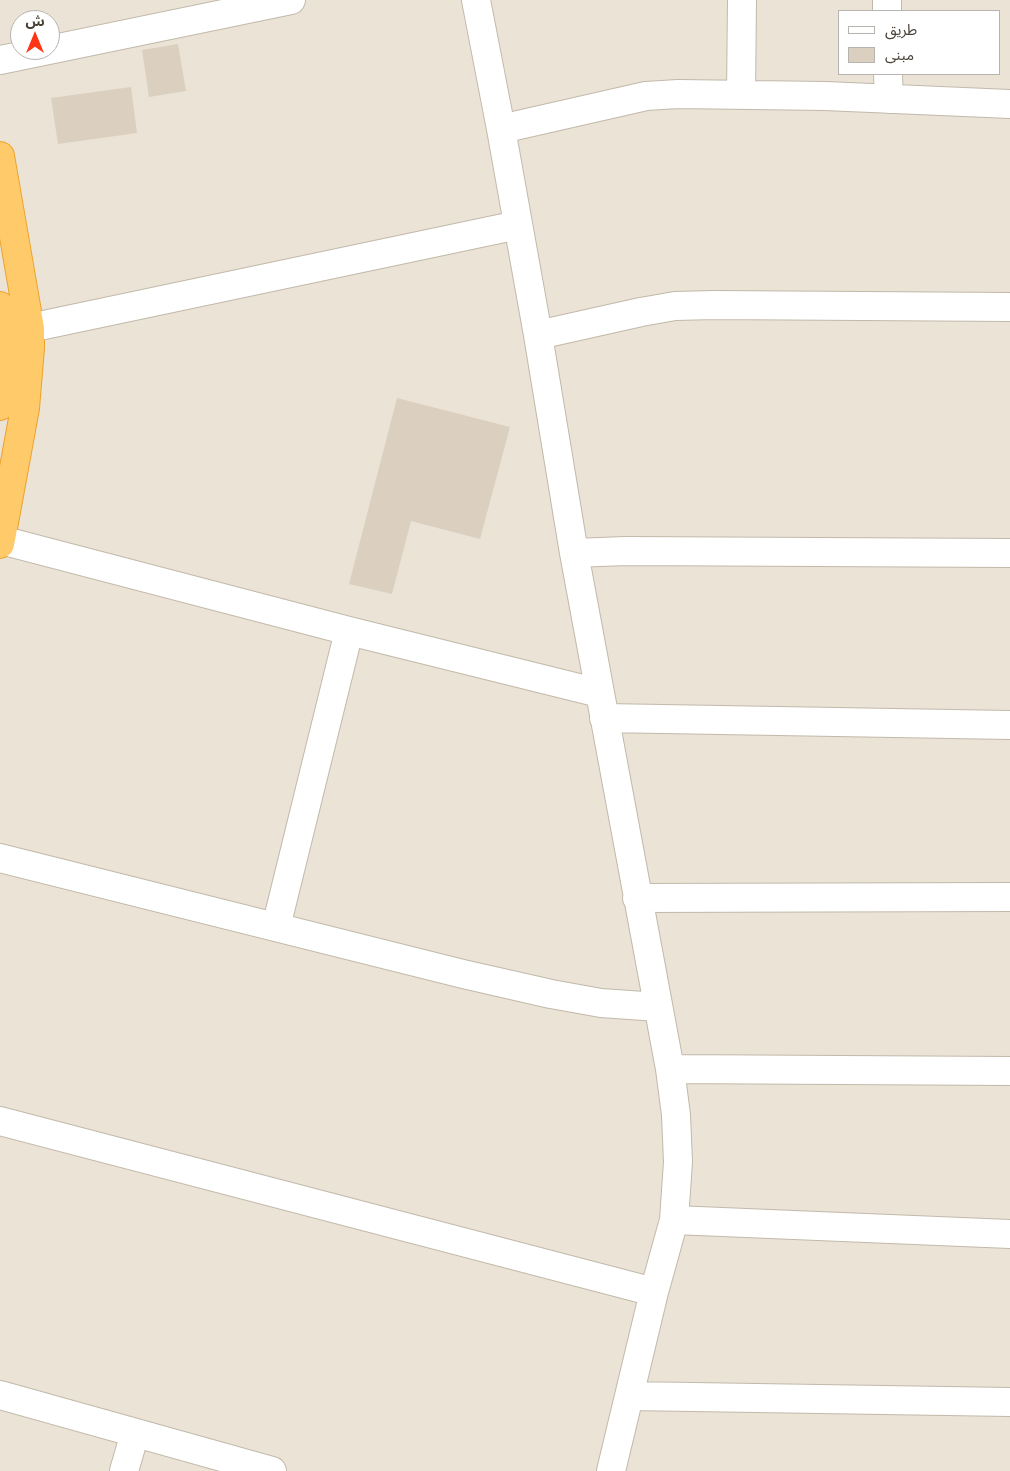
<!DOCTYPE html>
<html>
<head>
<meta charset="utf-8">
<style>
	body { margin:0 }
	#map { position:relative; width:1010px; height:1471px; overflow:hidden; background:#f6f1e8; font-family:"Exo 2","Noto Sans Arabic",sans-serif }
	canvas { display:block }
	.legend { position:absolute; left:838px; top:10px; width:162px; height:65px; box-sizing:border-box; background:#fff; border:1px solid #b7b3af; margin:0; padding:6px 9px; list-style:none; font-size:15px; color:#4a4236 }
	.legend li { display:flex; align-items:center; gap:10px; height:25px }
	.legend b { width:25px; border:1px solid #b7b3af }
	.north { position:absolute; left:10px; top:10px; width:50px; height:50px; box-sizing:border-box; background:#fff; border:1px solid #b7b3af; border-radius:50%; rotate:0deg; font-size:14px; font-weight:700; line-height:20px; text-align:center; color:#4a4236 }
	.north::after { content:''; display:block; margin:auto; width:18px; height:22px; background:#ff3516; clip-path:polygon(50% 0,100% 100%,50% 72%,0 100%) }
</style>
</head>
<body>
<div id="map">
<canvas width="1010" height="1471"></canvas>
<ul class="legend">
<li><b style="height:6px;background:#fff"></b>طريق</li>
<li><b style="height:14px;background:#dbd0bf"></b>مبنى</li>
</ul>
<div class="north">ش</div>
</div>
<script>
const c = document.querySelector('canvas').getContext('2d');
c.lineJoin = 'round';
function fillPath(path, color) { c.fillStyle = color; c.fill(path, 'evenodd'); }
const poly = rows => new Path2D(rows.map(r => 'M' + r).join(''));
function trace(path, color, width, dash) { c.strokeStyle = color; c.lineWidth = width; c.lineCap = dash ? 'butt' : 'round'; c.setLineDash(dash || []); c.stroke(path); }
fillPath(poly([
	[0,0,1010,0,1010,1471,0,1471],
	[839,11,999,11,999,74,839,74],
	[20,20,50,20,50,50,20,50]
]), '#eae3d6');
fillPath(poly([
	[178,44,186,91,149,97,142,50],
	[131,87,137,133,58,144,51,98],
	[397,398,510,427,480,539,411,521,392,594,349,584]
]), '#dbd0bf');
const minor = poly([
	[476,0,501,129,538,335,574,553,670,1069,676,1115,678,1162,674,1220,654,1292,611,1471],
	[887,0,887,11],
	[0,60,291,0],
	[888,74,889,99],
	[741,95,742,0],
	[501,129,646,96,678,94,825,96,1010,104],
	[6,333,518,225],
	[538,335,641,312,675,306,714,305,1010,307],
	[1,540,349,631,599,693],
	[574,553,626,551,1010,553],
	[604,718,1010,725],
	[0,858,463,974,551,994,601,1003,658,1007],
	[637,898,1010,897],
	[276,927,349,631],
	[670,1069,1010,1071],
	[0,1121,654,1292],
	[674,1220,1010,1234],
	[0,1395,272,1471],
	[629,1396,1010,1402],
	[124,1471,135,1433]
]);
const highway = poly([
	[0,156,30,329,30,348,25,408,0,544],
	[0,306,4,351,0,406]
]);
trace(minor, '#c2b9aa', 30);
trace(highway, '#eca22b', 30);
trace(minor, '#fff', 28);
trace(highway, '#ffcb6a', 28);
</script>
</body>
</html>
